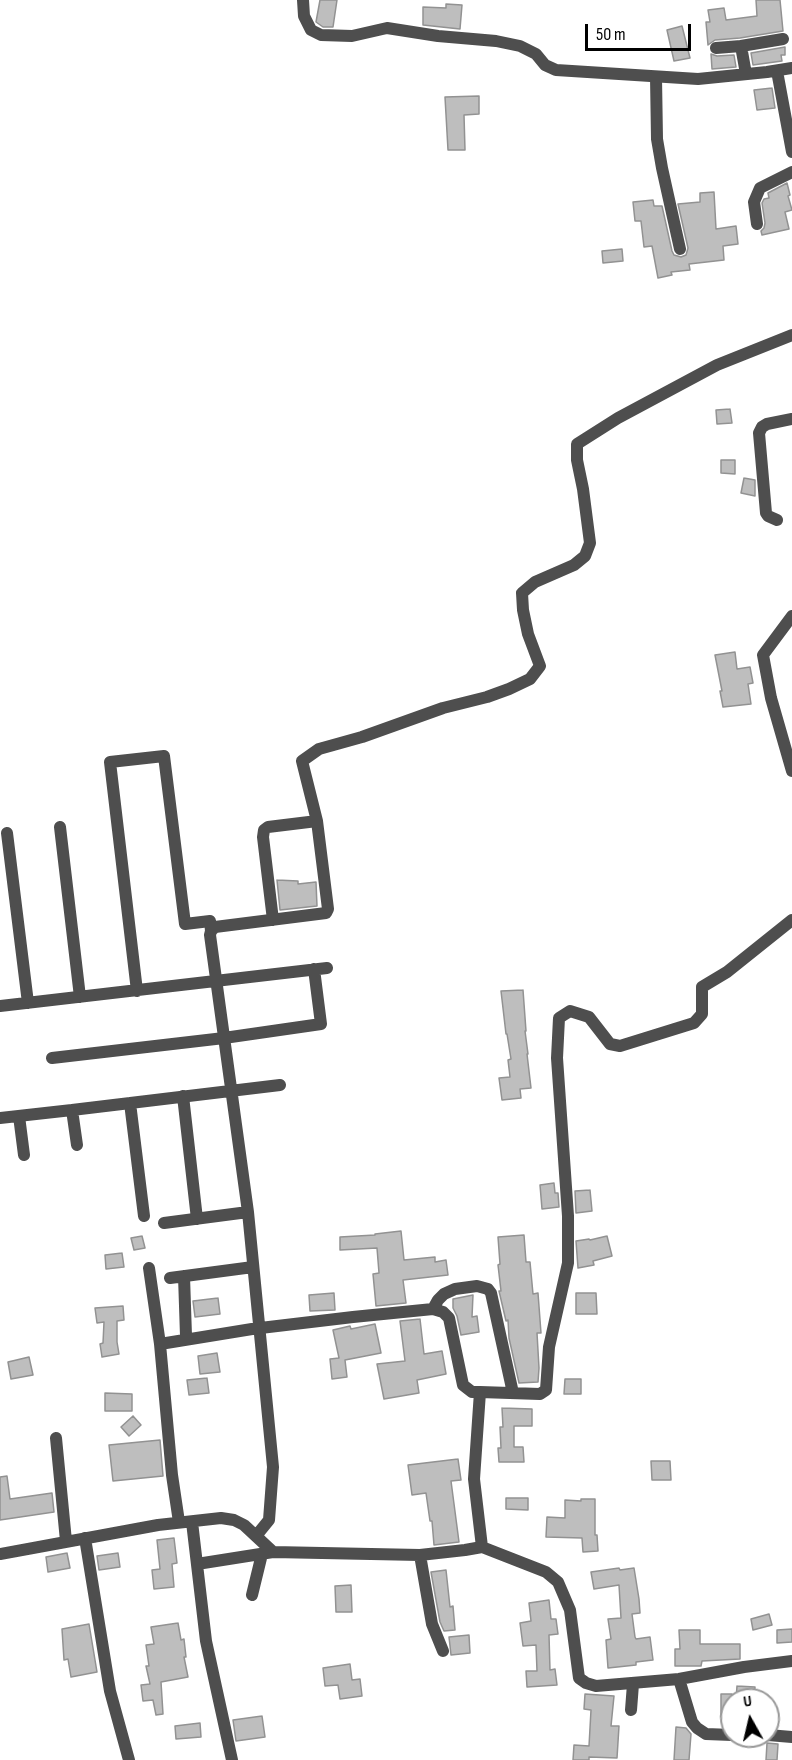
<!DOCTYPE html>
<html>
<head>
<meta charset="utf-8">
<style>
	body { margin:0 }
	#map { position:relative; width:792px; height:1760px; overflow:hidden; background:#fff; font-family:"Sofia Sans Condensed",sans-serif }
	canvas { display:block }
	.north { position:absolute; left:720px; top:1688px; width:60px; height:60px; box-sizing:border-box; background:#fff; border:2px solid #999; border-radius:50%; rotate:352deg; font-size:16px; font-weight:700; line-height:24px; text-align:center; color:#000 }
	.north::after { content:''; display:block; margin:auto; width:21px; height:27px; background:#000; clip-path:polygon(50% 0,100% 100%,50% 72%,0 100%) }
	.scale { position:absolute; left:585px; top:24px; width:106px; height:27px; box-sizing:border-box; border:3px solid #000; border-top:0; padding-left:8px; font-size:18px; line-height:21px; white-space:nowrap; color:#000; -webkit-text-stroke:4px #fff; paint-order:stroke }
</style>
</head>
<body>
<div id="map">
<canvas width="792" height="1760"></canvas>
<div class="north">U</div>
<div class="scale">50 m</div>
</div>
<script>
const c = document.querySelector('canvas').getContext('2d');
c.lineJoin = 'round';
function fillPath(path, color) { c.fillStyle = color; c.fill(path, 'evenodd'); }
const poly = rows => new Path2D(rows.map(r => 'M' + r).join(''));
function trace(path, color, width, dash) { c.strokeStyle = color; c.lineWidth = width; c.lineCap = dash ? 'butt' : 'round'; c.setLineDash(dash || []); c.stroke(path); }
const building = poly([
	[320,0,337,0,333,27,323,27,316,22,320,0],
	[756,0,780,0,783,31,740,38,715,40,708,45,706,22,710,22,708,10,724,8,726,20,757,16,756,0],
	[446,4,462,5,460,29,423,25,423,7,446,8,446,4],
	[682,26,690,58,674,61,667,30,682,26],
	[785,47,785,55,781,55,782,61,753,65,751,53,785,47],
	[711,54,717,56,734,55,736,67,712,69,711,54],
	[772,88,775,108,757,110,754,90,772,88],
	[479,96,479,114,464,115,465,150,448,150,445,97,479,96],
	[787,183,790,195,788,196,792,210,785,212,789,229,762,235,761,231,764,228,765,223,762,203,764,199,769,198,768,193,787,183],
	[714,192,716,229,736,226,738,244,723,246,724,260,689,264,690,270,671,272,672,275,658,278,652,246,644,247,641,221,635,221,633,202,653,200,654,206,662,206,672,251,674,255,681,257,686,255,688,248,678,204,700,202,700,193,714,192],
	[622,249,623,261,603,263,602,251,622,249],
	[730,409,732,423,717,424,716,410,730,409],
	[721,460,735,460,735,474,721,473,721,460],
	[744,478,755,480,755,496,741,493,744,478],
	[735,652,737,669,750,667,753,683,748,684,751,704,723,707,720,691,722,691,715,655,735,652],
	[277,880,298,881,298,884,316,882,317,906,280,910,277,880],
	[523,990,526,1031,525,1031,528,1054,527,1054,531,1088,520,1089,521,1098,502,1100,499,1078,510,1077,508,1060,511,1059,507,1034,506,1034,501,991,523,990],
	[554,1183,555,1193,558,1193,559,1207,542,1209,540,1185,554,1183],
	[590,1190,592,1211,576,1213,575,1191,590,1190],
	[401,1231,404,1260,435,1257,435,1262,446,1260,448,1275,403,1280,406,1303,376,1306,373,1274,379,1273,377,1248,340,1250,340,1237,375,1235,375,1234,401,1231],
	[524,1235,526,1262,530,1262,533,1294,538,1293,541,1333,537,1333,539,1368,538,1382,519,1383,509,1338,508,1320,506,1321,499,1291,501,1291,498,1265,500,1264,498,1237,524,1235],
	[142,1236,145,1248,134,1250,131,1238,142,1236],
	[607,1236,612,1256,593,1261,594,1265,578,1268,576,1241,589,1239,590,1240,607,1236],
	[122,1253,124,1267,106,1269,105,1255,122,1253],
	[334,1293,335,1310,310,1311,309,1295,334,1293],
	[576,1293,596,1293,597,1314,576,1314,576,1293],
	[473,1295,472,1317,477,1316,479,1332,461,1335,457,1316,453,1308,453,1299,473,1295],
	[218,1298,220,1314,195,1317,193,1301,218,1298],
	[123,1306,124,1320,117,1321,117,1342,119,1354,102,1357,100,1344,103,1343,104,1322,97,1323,95,1308,123,1306],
	[420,1319,424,1354,442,1351,446,1374,417,1380,419,1393,384,1399,377,1364,405,1361,400,1321,420,1319],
	[375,1324,381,1353,345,1360,347,1377,332,1379,330,1359,339,1358,333,1330,350,1326,351,1329,375,1324],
	[217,1353,220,1372,200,1374,198,1356,217,1353],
	[29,1357,33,1375,11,1379,8,1362,29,1357],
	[207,1378,209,1393,189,1395,187,1380,207,1378],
	[565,1379,581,1379,581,1394,564,1394,565,1379],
	[105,1393,132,1394,132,1411,105,1411,105,1393],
	[502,1408,532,1409,532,1426,514,1426,514,1447,523,1447,524,1462,499,1462,498,1448,501,1448,500,1427,503,1427,502,1408],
	[133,1416,141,1425,129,1436,121,1427,133,1416],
	[160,1440,163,1476,113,1481,109,1445,160,1440],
	[458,1459,461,1480,451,1481,459,1542,434,1545,432,1521,430,1521,426,1493,412,1495,408,1465,458,1459],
	[651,1461,670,1461,671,1480,652,1480,651,1461],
	[7,1476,10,1499,52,1493,54,1512,0,1520,0,1477,7,1476],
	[506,1498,528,1498,528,1510,506,1509,506,1498],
	[581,1499,595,1499,595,1535,597,1535,598,1551,583,1552,582,1538,546,1537,547,1517,565,1518,565,1500,581,1501,581,1499],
	[174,1538,177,1563,172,1564,174,1587,154,1589,152,1570,160,1569,157,1540,174,1538],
	[67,1553,70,1568,48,1572,46,1557,67,1553],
	[118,1553,120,1567,99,1570,97,1556,118,1553],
	[619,1568,620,1570,634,1568,639,1599,640,1613,632,1614,635,1637,636,1639,650,1637,653,1660,636,1662,636,1665,608,1668,606,1640,611,1639,608,1619,621,1618,619,1585,594,1589,591,1572,619,1568],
	[446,1570,450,1607,453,1606,455,1630,444,1631,440,1622,431,1572,446,1570],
	[351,1585,352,1612,336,1612,335,1586,351,1585],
	[549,1600,551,1619,556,1619,558,1634,549,1635,550,1670,555,1669,557,1685,527,1687,526,1671,537,1671,536,1645,523,1646,520,1623,531,1621,529,1603,549,1600],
	[769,1614,772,1625,753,1630,751,1619,769,1614],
	[178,1623,181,1640,184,1639,186,1657,184,1657,188,1677,161,1682,163,1714,156,1715,153,1700,143,1701,141,1685,150,1684,146,1666,149,1666,146,1645,154,1644,151,1627,178,1623],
	[89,1624,97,1672,71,1677,68,1659,64,1660,62,1629,89,1624],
	[792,1629,792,1642,777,1643,777,1630,792,1629],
	[679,1630,700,1630,700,1644,740,1644,740,1659,702,1661,701,1666,675,1666,675,1649,680,1649,679,1630],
	[469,1635,470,1653,451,1655,449,1637,469,1635],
	[350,1664,352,1680,360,1679,362,1696,340,1699,338,1685,325,1686,323,1668,350,1664],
	[737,1686,755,1687,754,1700,736,1700,737,1686],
	[585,1694,614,1696,611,1726,619,1726,617,1758,589,1757,589,1760,573,1760,574,1745,589,1746,591,1710,584,1709,585,1694],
	[721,1694,732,1694,732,1717,721,1717,721,1694],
	[262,1716,265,1737,236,1741,233,1720,262,1716],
	[200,1723,201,1737,176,1739,175,1726,200,1723],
	[676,1727,686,1728,691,1734,689,1760,674,1760,676,1727],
	[767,1743,778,1744,777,1760,766,1760,767,1743]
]);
fillPath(building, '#bebebe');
trace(building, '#929292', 1.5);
trace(poly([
	[303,0,304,16,311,30,321,35,352,36,387,28,438,36,496,41,520,46,536,54,545,65,556,70,698,79,767,72,792,68],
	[741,46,783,39],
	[716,48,741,46,746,74],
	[777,71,792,152],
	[656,77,657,139,662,168,680,249],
	[757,224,754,202,760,188,792,172],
	[777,520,768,516,766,513,759,433,762,427,767,424,792,419],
	[792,616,763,655,771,698,792,771],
	[60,827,80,997],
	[7,833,28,1003],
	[273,920,263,837,264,830,268,827,317,821],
	[137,991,110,762,164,756,185,924,210,921,211,931],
	[0,1006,327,968],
	[52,1058,224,1038,321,1024,314,969],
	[183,1096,197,1219],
	[130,1103,144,1216],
	[19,1116,24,1155],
	[0,1118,72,1110],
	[77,1145,72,1110,280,1085],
	[164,1223,248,1212],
	[149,1268,160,1344,172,1475,179,1522],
	[184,1276,186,1336],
	[170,1278,253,1267],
	[433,1309,438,1300,444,1294,455,1289,477,1286,488,1289,491,1293,513,1393],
	[160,1344,252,1329,353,1317,433,1309,443,1312,449,1318,463,1385,472,1392,480,1392],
	[56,1438,66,1541],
	[192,1522,206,1641,232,1760],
	[256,1536,269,1520,273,1467,248,1212,210,935,211,931,215,927,326,913,328,909,317,821,302,761,319,749,362,737,443,708,487,697,509,689,530,679,540,666,528,634,523,610,522,593,535,582,574,565,585,556,590,543,583,489,577,460,577,444,618,418,717,365,792,335],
	[85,1538,110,1691,129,1760],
	[482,1547,474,1479,480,1392,540,1394,546,1390,549,1347,568,1263,568,1216,557,1058,559,1018,570,1011,589,1017,610,1044,620,1046,694,1023,702,1014,702,987,727,972,792,920],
	[0,1554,158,1525,221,1518,234,1520,244,1525,273,1552,420,1555,465,1550,482,1547,546,1572,558,1582,570,1610,579,1678,586,1683,596,1686,679,1679,744,1667,792,1661],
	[420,1555,432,1624,443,1651],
	[197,1564,273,1552],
	[252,1595,262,1554],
	[679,1679,692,1722,697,1728,706,1734,732,1735],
	[631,1710,633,1684],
	[768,1735,792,1737]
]), '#4e4e4e', 12);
</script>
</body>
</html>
